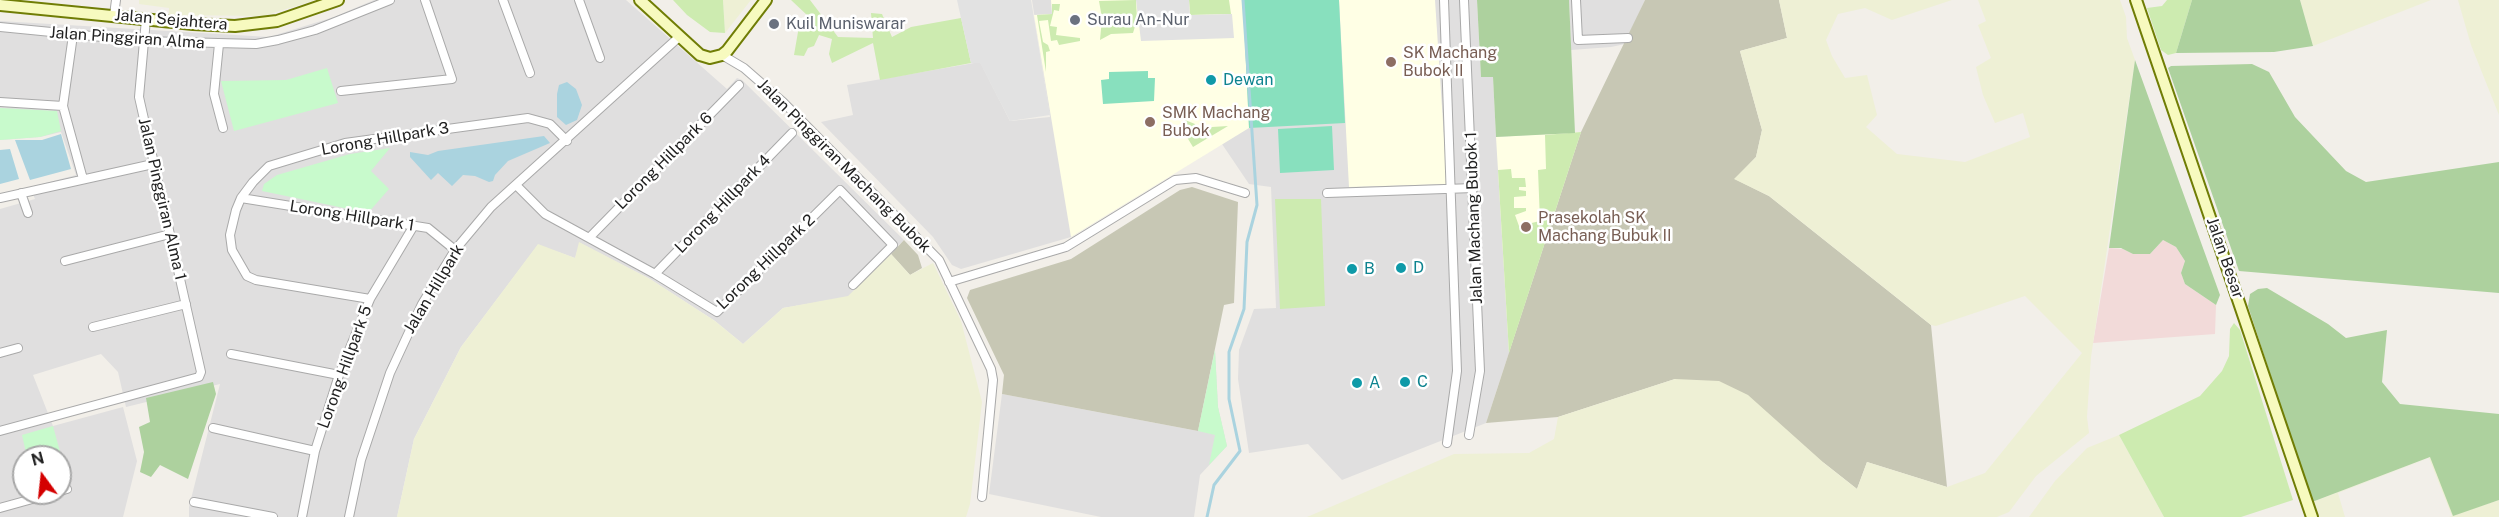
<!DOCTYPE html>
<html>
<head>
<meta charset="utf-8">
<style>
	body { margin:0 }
	#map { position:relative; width:2499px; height:517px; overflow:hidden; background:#f2efe9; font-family:"Public Sans",sans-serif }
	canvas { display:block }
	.north { position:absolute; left:12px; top:445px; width:60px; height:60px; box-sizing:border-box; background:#fff; border:2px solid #a7a7a7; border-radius:50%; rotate:345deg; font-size:16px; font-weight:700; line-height:24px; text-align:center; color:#222 }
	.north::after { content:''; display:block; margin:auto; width:21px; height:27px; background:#d40000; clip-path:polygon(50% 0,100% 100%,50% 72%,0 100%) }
</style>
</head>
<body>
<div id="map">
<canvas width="2499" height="517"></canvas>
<div class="north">N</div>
</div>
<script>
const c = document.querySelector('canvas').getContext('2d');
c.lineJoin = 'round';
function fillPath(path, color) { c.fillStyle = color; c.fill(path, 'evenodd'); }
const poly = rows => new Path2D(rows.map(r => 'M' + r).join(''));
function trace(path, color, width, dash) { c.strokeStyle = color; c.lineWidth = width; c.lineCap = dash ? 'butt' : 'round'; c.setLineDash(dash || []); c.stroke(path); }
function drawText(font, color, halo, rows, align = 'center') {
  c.font = font + ' "Public Sans",sans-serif'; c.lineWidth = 5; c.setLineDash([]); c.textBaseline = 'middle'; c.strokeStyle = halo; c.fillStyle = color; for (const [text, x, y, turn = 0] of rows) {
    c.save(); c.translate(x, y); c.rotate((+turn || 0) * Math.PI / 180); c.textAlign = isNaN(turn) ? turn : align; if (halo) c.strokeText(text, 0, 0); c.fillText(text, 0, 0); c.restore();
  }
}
fillPath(poly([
	[374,0,626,0,727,89,737,78,742,80,904,240,848,297,783,308,743,344,715,321,650,279,580,243,575,258,538,245,461,347,414,439,397,517,189,517,189,507,220,384,126,407,118,372,101,354,33,375,53,426,123,407,137,461,123,517,0,517,0,209,35,199,30,187,76,175,61,132,40,137,0,140,0,21,269,37,334,17],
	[24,457,60,457,60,493,24,493],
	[1032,0,1477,0,1481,77,1493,77,1496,137,1581,132,1486,423,1342,480,1308,444,1249,453,1238,379,1239,350,1254,309,1276,308,1271,187,1249,184,1222,144,1071,237,961,269,952,265,933,237,821,122,853,115,847,85,980,62,1010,121,1050,117],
	[1569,0,1645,0,1625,44,1611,47,1571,50],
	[1215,350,1218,407,1227,446,1200,475,1194,517,1101,517,989,494,1002,394,1198,431]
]), '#e0dfdf');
fillPath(poly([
	[2163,240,2176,247,2185,261,2181,273,2185,284,2216,305,2215,334,2093,343,2109,248,2123,249,2133,254,2150,254]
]), '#f2dad9');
fillPath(poly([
	[1051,0,1243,0,1249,128,1071,237,1034,15,1052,14],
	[1339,0,1435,0,1447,184,1349,187],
	[1581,132,1509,353,1496,137]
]), '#ffffe5');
fillPath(poly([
	[1645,0,1779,0,1787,38,1740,51,1762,130,1756,157,1735,179,1769,196,1931,325,1947,487,1867,462,1857,489,1824,463,1675,379,1558,417,1486,423,1581,132],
	[1192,187,1238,202,1234,303,1224,305,1198,431,1002,394,1004,375,967,298,970,290,1071,259,1180,190],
	[904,240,918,255,922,268,910,275,891,254]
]), '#c7c7b4');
fillPath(poly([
	[139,0,316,0,263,16,169,15,169,8,139,4],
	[723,0,751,0,725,33],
	[1779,0,1952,0,1892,20,1865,8,1838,14,1826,40,1832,56,1845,78,1867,75,1877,115,1866,127,1897,154,1965,162,2030,137,2023,113,1995,123,1983,95,1976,67,1991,58,1978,25,1986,21,1978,0,2120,0,2126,17,2127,38,2135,60,2091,357,2087,417,2089,433,2036,476,2009,512,1997,517,1307,517,1454,454,1529,453,1554,439,1558,417,1675,379,1719,381,1748,395,1824,463,1857,489,1867,462,1947,487,1985,473,2082,353,2025,296,1936,326,1931,325,1769,196,1734,179,1756,157,1762,130,1740,51,1787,38],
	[2300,0,2431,0,2313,46],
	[2458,0,2499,0,2499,115,2471,45],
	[579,242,650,279,715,321,743,344,783,308,848,296,891,254,910,275,933,263,961,321,982,402,970,504,966,517,397,517,414,439,461,347,538,244,575,258],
	[2119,435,2164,517,2029,517,2055,481,2087,448],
	[2431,457,2453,515,2499,500,2499,517,2449,517,2452,516,2429,458,2338,493,2345,517,2317,517,2312,502]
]), '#eef0d5');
fillPath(poly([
	[673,0,723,0,725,33,710,32,687,15],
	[791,0,810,0,838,37,873,38,871,13,882,14,892,37,911,27,961,18,971,63,880,80,873,43,832,63,829,54,832,39,819,35,814,46,808,48,804,56,794,55,798,32,808,16],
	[1136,0,1137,20,1133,33,1111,34,1100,40,1102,18,1099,1],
	[1189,0,1229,0,1231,14,1190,15],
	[2167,0,2192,0,2176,53,2168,55,2161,50,2147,8,2162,6],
	[1052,4,1060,4,1059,11,1054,10,1050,26,1057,27,1056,35,1080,38,1080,41,1059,45,1057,40,1051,41,1048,20,1039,21,1043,42,1048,45,1050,51,1046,52,1046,72,1037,15,1052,14],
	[1185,120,1195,124,1196,128,1228,126,1193,147,1182,129,1185,126],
	[1581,132,1509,353,1498,170,1511,169,1512,178,1525,178,1526,187,1519,187,1519,190,1526,191,1526,196,1514,197,1514,208,1526,208,1526,211,1515,215,1519,226,1540,221,1538,170,1546,169,1545,135],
	[1275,199,1321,199,1325,306,1280,309],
	[2234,323,2240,330,2293,500,2241,517,2164,517,2119,435,2200,396,2222,371,2229,356,2230,329]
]), '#cdebb0');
fillPath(poly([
	[1477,0,1569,0,1575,133,1496,137,1493,77,1481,77],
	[2192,0,2300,0,2313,46,2274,52,2176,53],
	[2135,60,2220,295,2216,305,2185,284,2181,273,2185,261,2176,247,2163,240,2150,254,2133,254,2121,248,2109,248],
	[2252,64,2269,72,2295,117,2346,171,2366,182,2499,162,2499,293,2239,271,2168,68,2171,66],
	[2267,288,2328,324,2346,338,2387,330,2382,382,2400,404,2499,414,2499,500,2453,516,2430,457,2312,502,2248,306,2250,294,2258,289],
	[213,382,216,394,188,479,160,465,151,477,140,472,144,452,139,427,150,422,146,398]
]), '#add19e');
fillPath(poly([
	[327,68,338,103,234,131,221,81,286,80],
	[0,108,57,111,61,131,40,137,0,140],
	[390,148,371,171,389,189,368,213,262,191,264,184,277,175,350,154],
	[1215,350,1218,407,1227,446,1209,465,1215,435,1198,431],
	[53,426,68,481,60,484,60,457,27,457,22,435]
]), '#c8facc');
fillPath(poly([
	[1243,0,1339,0,1345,123,1249,128],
	[1148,71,1148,78,1155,78,1154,101,1103,104,1101,80,1109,79,1109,72],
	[1332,126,1334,170,1280,173,1278,129]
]), '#88e0be');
fillPath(poly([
	[957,0,1031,0,1050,115,1010,121,980,63,971,63],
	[1136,0,1189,0,1190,15,1232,14,1234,38,1141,41]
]), '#e2e2e2');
fillPath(poly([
	[567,82,576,89,582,105,577,120,566,125,557,117,557,94,559,85],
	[61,134,71,169,30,180,15,140,42,140],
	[544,136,550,143,508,161,495,175,493,181,489,182,475,176,463,175,452,186,438,173,431,180,410,157,410,152,428,155,438,151],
	[10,149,19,179,0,184,0,150]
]), '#aad3df');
trace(poly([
	[1207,517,1214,485,1240,451,1229,399,1229,352,1244,309,1247,242,1257,205,1243,0]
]), '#aad3df', 3);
const minor = poly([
	[503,0,530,73],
	[579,0,600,58],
	[1444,0,1457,371,1447,443],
	[1464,0,1480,371,1469,435],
	[1576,0,1578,40,1628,38],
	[114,15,116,0],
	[0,27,143,41,256,44,278,40,315,30,390,0],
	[73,35,63,106,83,179],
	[219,44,214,94,223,128],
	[722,55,744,68,783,102,939,260,991,369,993,380,982,497],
	[341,91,452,79,425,0],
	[0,102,63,106],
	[517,186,545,214,655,274,717,312,840,190,893,245,853,285],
	[21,193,28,213],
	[1327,193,1474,188],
	[0,198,153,164],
	[241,198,428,228,455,250],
	[590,237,739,85],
	[65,261,170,234],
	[655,274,792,133],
	[949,282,1066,247,1175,180,1196,178,1245,193],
	[370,299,256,280,247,276,232,250,230,235,236,210,241,198,253,182,269,166,345,143,528,118,550,124,567,141],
	[93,327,186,304],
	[0,353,18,348],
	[231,354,339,375],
	[213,428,315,451],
	[0,431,199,377,201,372,139,97,146,19],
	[60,491,67,489],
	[194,502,273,517],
	[0,508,54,493],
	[302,517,315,451,339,375,370,299,413,227],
	[349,517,361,460,390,373,422,304,455,250,491,207,679,37]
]);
const secondary = poly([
	[640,0,700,55,710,58,722,55,727,51,766,0],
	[2136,0,2312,517],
	[0,5,193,24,235,26,277,21,338,0]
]);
trace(minor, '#a9a9a9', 10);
trace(secondary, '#707d05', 14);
trace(minor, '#fff', 8);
trace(secondary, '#f7fabf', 10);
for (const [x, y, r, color] of [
	[1075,20,6,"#6b7280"],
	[774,24,6,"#6b7280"],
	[1391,62,6,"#8d6e63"],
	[1211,80,6,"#0f9aa8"],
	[1150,122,6,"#8d6e63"],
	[1526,227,6,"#8d6e63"],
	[1401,268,6,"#0f9aa8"],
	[1352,269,6,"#0f9aa8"],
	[1405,382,6,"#0f9aa8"],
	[1357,383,6,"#0f9aa8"]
]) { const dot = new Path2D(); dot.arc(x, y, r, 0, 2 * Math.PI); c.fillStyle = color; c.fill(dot); trace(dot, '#fff', 2); }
drawText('16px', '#222', '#fff', [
	["Jalan Sejahtera",171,20,5],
	["Jalan Pinggiran Alma",127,38,4],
	["Lorong Hillpark 3",385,139,-10],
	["Lorong Hillpark 6",664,161,-45],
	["Jalan Pinggiran Machang Bubok",844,166,45],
	["Jalan Pinggiran Alma 1",162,199,77],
	["Lorong Hillpark 4",723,204,-46],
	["Lorong Hillpark 1",352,216,9],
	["Jalan Machang Bubok 1",1474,218,-92],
	["Jalan Besar",2225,258,71],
	["Lorong Hillpark 2",766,262,-44],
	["Jalan Hillpark",434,289,-59],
	["Lorong Hillpark 5",345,367,-70]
]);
drawText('16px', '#5b616d', '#fff', [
	["Surau An-Nur",1087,20],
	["Kuil Muniswarar",786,24]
], 'left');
drawText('16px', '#785e54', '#fff', [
	["SK Machang",1403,53],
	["Bubok II",1403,71],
	["SMK Machang",1162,113],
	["Bubok",1162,131],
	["Prasekolah SK",1538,218],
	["Machang Bubuk II",1538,236]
], 'left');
drawText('16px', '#0d838f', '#fff', [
	["Dewan",1223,80],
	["D",1413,268],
	["B",1364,269],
	["C",1417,382],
	["A",1369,383]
], 'left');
</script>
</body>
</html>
